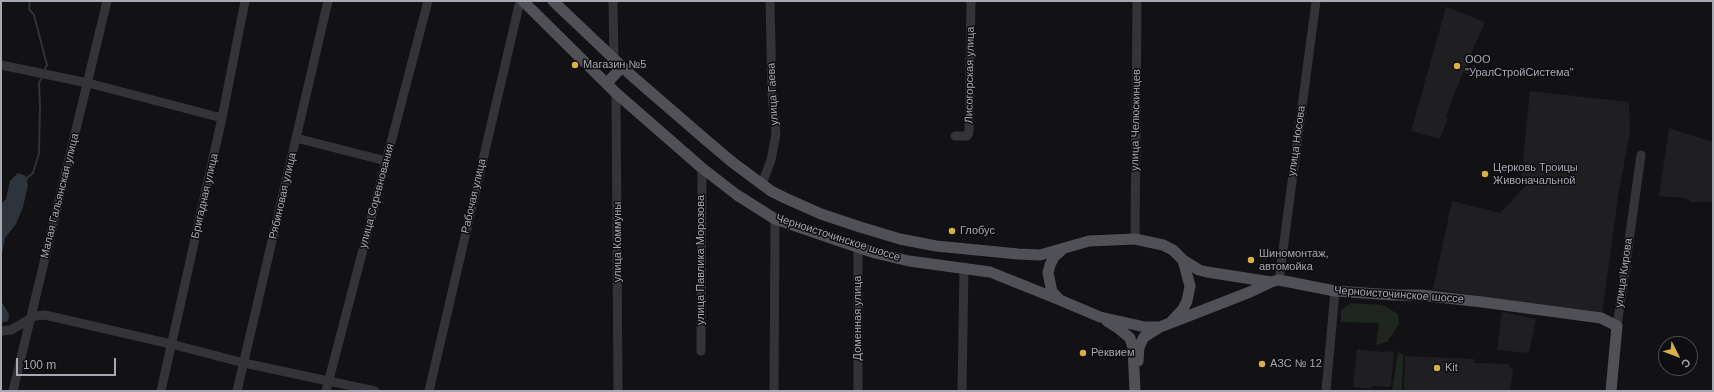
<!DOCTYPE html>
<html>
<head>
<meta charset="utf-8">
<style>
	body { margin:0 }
	#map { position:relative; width:1714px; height:392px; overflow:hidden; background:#121214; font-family:Helvetica,sans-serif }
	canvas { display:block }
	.frame { position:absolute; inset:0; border:2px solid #a6a9b2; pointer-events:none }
	.north { position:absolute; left:1658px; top:336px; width:40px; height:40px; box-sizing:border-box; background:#0e0d0f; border:1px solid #4b4b50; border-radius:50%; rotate:132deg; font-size:11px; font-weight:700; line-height:16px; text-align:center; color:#a6a9b2 }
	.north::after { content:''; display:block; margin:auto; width:14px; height:18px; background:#daaf44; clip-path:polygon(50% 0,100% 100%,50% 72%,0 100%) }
	.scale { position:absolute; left:16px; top:358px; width:100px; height:18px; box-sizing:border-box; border:2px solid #a6a9b2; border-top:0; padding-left:5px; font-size:12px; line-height:14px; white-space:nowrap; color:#a6a9b2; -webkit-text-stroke:3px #0e0d0f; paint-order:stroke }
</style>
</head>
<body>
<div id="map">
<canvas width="1714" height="392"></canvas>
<div class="frame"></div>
<div class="north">С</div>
<div class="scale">100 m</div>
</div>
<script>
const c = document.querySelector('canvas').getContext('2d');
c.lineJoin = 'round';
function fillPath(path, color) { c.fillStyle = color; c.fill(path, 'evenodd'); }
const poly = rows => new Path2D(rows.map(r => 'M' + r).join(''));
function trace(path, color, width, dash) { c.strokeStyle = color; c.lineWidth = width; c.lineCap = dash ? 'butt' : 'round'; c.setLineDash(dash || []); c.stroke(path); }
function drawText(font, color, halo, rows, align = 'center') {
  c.font = font + ' Helvetica,sans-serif'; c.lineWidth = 3; c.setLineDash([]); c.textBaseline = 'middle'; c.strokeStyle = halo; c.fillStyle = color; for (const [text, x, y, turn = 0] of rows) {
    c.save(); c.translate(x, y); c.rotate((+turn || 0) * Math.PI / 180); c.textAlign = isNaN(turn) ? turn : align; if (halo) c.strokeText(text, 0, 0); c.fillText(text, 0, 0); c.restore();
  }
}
fillPath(poly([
	[1446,7,1485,22,1466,65,1472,68,1469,74,1463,72,1446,116,1448,118,1440,139,1411,131],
	[1530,91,1629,102,1630,131,1618,197,1602,315,1433,289,1452,201,1500,213,1531,180,1521,178],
	[1669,128,1713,142,1713,202,1691,202,1686,198,1659,196],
	[1502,312,1536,319,1529,353,1497,350],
	[1357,349,1382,352,1394,351,1391,387,1373,386,1372,389,1353,387],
	[1405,356,1474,359,1474,363,1508,364,1513,371,1510,391,1404,391]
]), '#1f1f21');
fillPath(poly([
	[1351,303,1382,305,1398,314,1399,324,1387,342,1376,345,1379,323,1341,322,1341,310],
	[1398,352,1403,355,1402,391,1392,391]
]), '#1f2620');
fillPath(poly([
	[18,173,26,176,28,185,23,207,16,224,5,238,1,259,1,204,6,199,10,181],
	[1,301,9,314,8,321,1,323]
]), '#2d343b');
trace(poly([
	[30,1,29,9,34,15,47,65,45,69],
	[26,179,33,173,39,153,40,105,39,83,41,79]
]), '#2d343b', 2);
trace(poly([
	[613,1,614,60],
	[1,65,88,83,222,118],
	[616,93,618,391],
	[955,136,967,136,969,133,971,1],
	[296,138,386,161],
	[762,184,771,160,776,134,772,94,770,1],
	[1135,239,1137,1],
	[858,246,858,391],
	[1279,280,1316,1],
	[1617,326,1641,155],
	[1,331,11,330,35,316,45,315,171,344,244,363,375,391],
	[701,351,702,168],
	[13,391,107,1],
	[161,391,222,118,245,1],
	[237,391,328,1],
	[326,391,428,1],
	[429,391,520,1],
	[774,391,775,219],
	[962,391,964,268],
	[1326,391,1335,291]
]), '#343438', 9);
trace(poly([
	[523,1,616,93,702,168,737,195,775,219,875,253,909,261,990,272,1060,300],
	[553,1,632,76,706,140,732,162,771,191,785,198,821,214,860,227,900,239,936,246,1018,254,1040,255,1089,241,1135,239,1163,245,1173,250,1183,260,1190,286,1187,301,1183,309,1171,322],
	[607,83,622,67],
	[1063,249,1054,257,1050,265,1048,273,1052,292,1060,300,1100,317,1145,327,1160,327,1250,292,1271,282],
	[1183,260,1199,270,1207,272,1271,282,1279,280,1335,291,1393,295,1421,295,1482,302,1601,318,1617,326,1611,391],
	[1107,321,1118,328,1130,338,1133,348,1135,391],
	[1138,361,1139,347,1144,337,1160,327]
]), '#505157', 11);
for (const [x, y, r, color] of [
	[575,65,4,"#daaf44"],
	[1457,66,4,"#daaf44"],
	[1485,174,4,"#daaf44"],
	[952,231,4,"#daaf44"],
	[1251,260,4,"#daaf44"],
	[1083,353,4,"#daaf44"],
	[1262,364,4,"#daaf44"],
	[1437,368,4,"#daaf44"]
]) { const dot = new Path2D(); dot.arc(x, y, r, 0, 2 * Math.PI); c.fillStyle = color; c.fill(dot); trace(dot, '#0e0d0f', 1.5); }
drawText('11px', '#a6a9b2', '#0e0d0f', [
	["ООО",1465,60],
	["\"УралСтройСистема\"",1465,73],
	["Магазин №5",583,65],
	["Церковь Троицы",1493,168],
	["Живоначальной",1493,181],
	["Глобус",960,231],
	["Шиномонтаж,",1259,254],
	["автомойка",1259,267],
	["Реквием",1091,353],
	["АЗС № 12",1270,364],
	["Kit",1445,368]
], 'left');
drawText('11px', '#a6a9b2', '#0e0d0f', [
	["Лисогорская улица",970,75,-89],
	["улица Гаева",773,94,-93],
	["улица Челюскинцев",1136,120,-89],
	["улица Носова",1297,141,-82],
	["Малая Гальянская улица",60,196,-76],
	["Бригадная улица",205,196,-77],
	["Рябиновая улица",283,196,-77],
	["улица Соревнования",377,196,-75],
	["Рабочая улица",474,196,-77],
	["Черноисточинское шоссе",838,238,18],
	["улица Коммуны",618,242,-90],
	["улица Павлика Морозова",701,260,-90],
	["улица Кирова",1624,273,-82],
	["Черноисточинское шоссе",1399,295,4],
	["Доменная улица",858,318,-90]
]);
</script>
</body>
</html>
